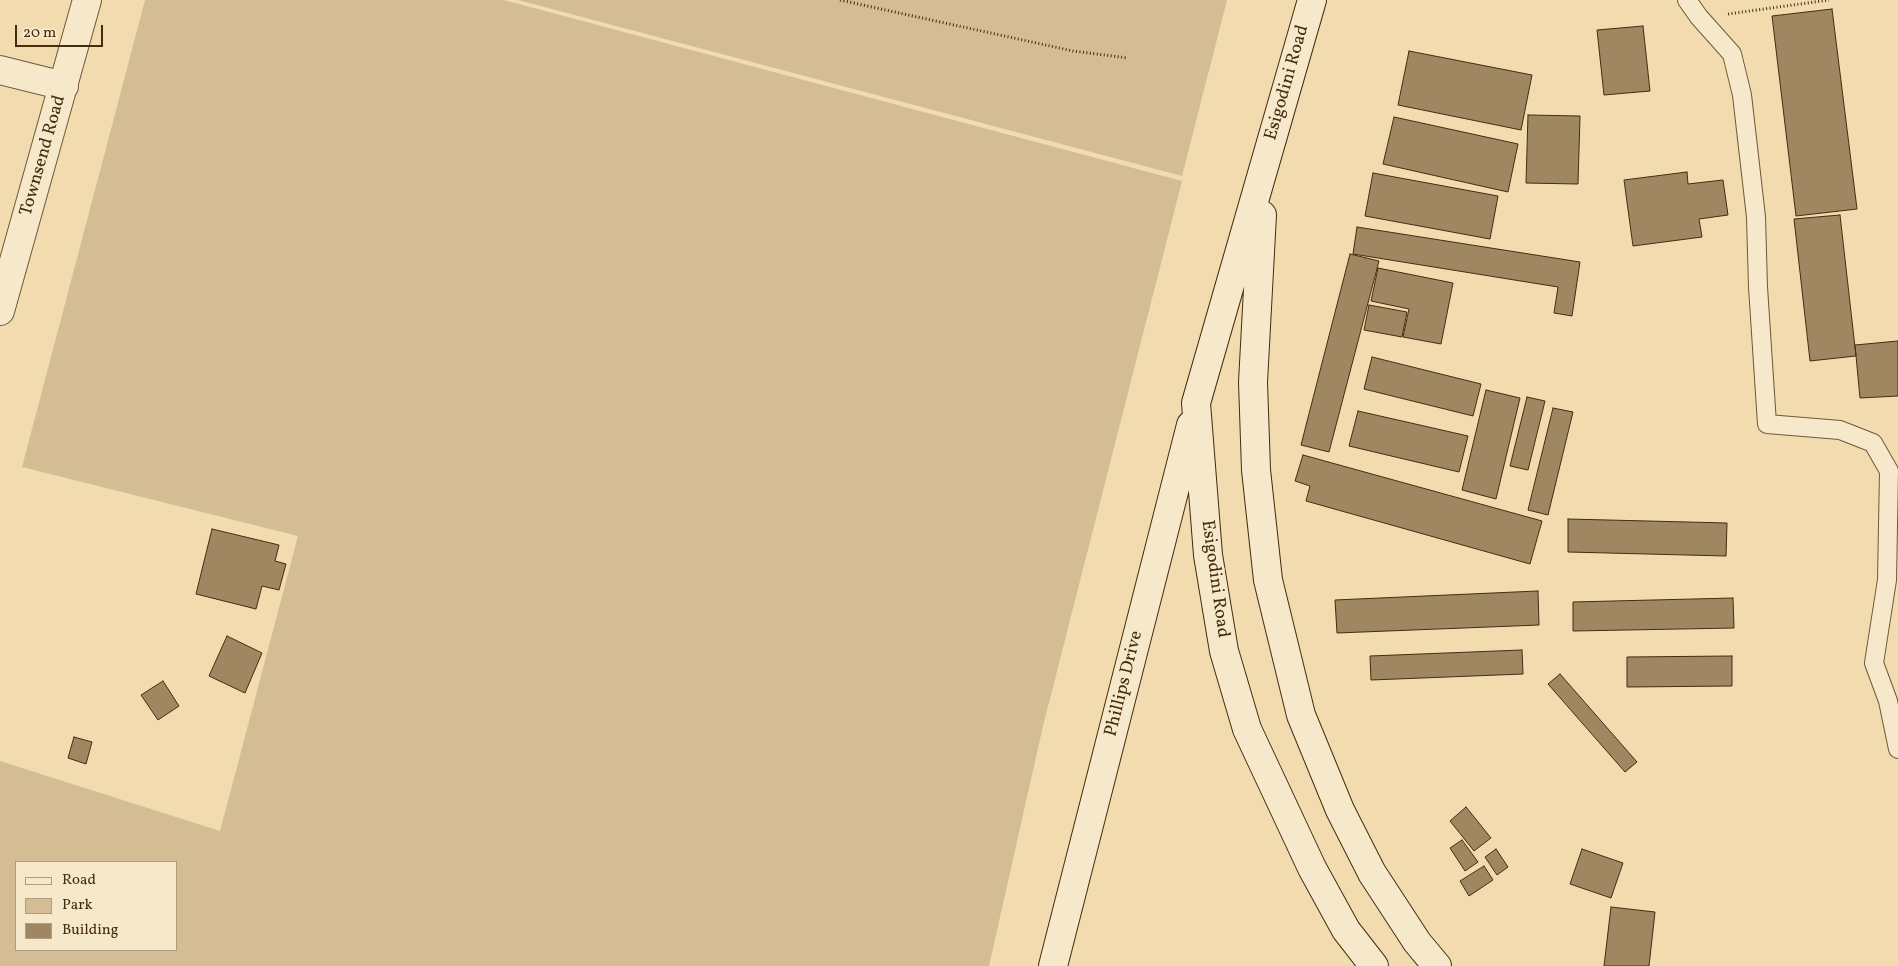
<!DOCTYPE html>
<html>
<head>
<meta charset="utf-8">
<style>
	body { margin:0 }
	#map { position:relative; width:1898px; height:966px; overflow:hidden; background:#f1dbaf; font-family:Vollkorn,serif }
	canvas { display:block }
	.legend { position:absolute; left:15px; top:861px; width:162px; height:90px; box-sizing:border-box; background:#f6e8cb; border:1px solid #b09d80; margin:0; padding:6px 9px; list-style:none; font-size:15px; color:#462c0f }
	.legend li { display:flex; align-items:center; gap:10px; height:25px }
	.legend b { width:25px; border:1px solid #b09d80 }
	.scale { position:absolute; left:15px; top:25px; width:88px; height:22px; box-sizing:border-box; border:2px solid #462c0f; border-top:0; padding-left:6px; font-size:15px; line-height:18px; white-space:nowrap; color:#462c0f; -webkit-text-stroke:4px #f6e8cb; paint-order:stroke }
</style>
</head>
<body>
<div id="map">
<canvas width="1898" height="966"></canvas>
<ul class="legend">
<li><b style="height:6px;background:#f6e8cb"></b>Road</li>
<li><b style="height:14px;background:#d4bd94"></b>Park</li>
<li><b style="height:14px;background:#9f8762"></b>Building</li>
</ul>
<div class="scale">20 m</div>
</div>
<script>
const c = document.querySelector('canvas').getContext('2d');
c.lineJoin = 'round';
function fillPath(path, color) { c.fillStyle = color; c.fill(path, 'evenodd'); }
const poly = rows => new Path2D(rows.map(r => 'M' + r).join(''));
function trace(path, color, width, dash) { c.strokeStyle = color; c.lineWidth = width; c.lineCap = dash ? 'butt' : 'round'; c.setLineDash(dash || []); c.stroke(path); }
function drawText(font, color, halo, rows, align = 'center') {
  c.font = font + ' Vollkorn,serif'; c.lineWidth = 4.5; c.setLineDash([]); c.textBaseline = 'middle'; c.strokeStyle = halo; c.fillStyle = color; for (const [text, x, y, turn = 0] of rows) {
    c.save(); c.translate(x, y); c.rotate((+turn || 0) * Math.PI / 180); c.textAlign = isNaN(turn) ? turn : align; if (halo) c.strokeText(text, 0, 0); c.fillText(text, 0, 0); c.restore();
  }
}
fillPath(poly([
	[145,0,504,0,1182,181,1043,726,989,966,0,966,0,761,220,831,298,536,22,467],
	[16,862,176,862,176,950,16,950],
	[518,0,1227,0,1182,176]
]), '#d4bd94');
const building = poly([
	[1832,9,1857,209,1796,216,1772,16,1832,9],
	[1643,26,1650,91,1604,95,1597,30,1643,26],
	[1409,51,1532,75,1521,130,1398,105,1409,51],
	[1528,115,1580,116,1578,184,1526,183,1528,115],
	[1394,117,1518,144,1508,192,1383,164,1394,117],
	[1687,172,1688,184,1723,180,1728,215,1699,219,1702,237,1633,246,1624,180,1687,172],
	[1373,173,1498,196,1490,239,1365,216,1373,173],
	[1840,215,1856,356,1810,361,1794,219,1840,215],
	[1357,227,1580,262,1572,316,1554,313,1558,287,1353,254,1357,227],
	[1350,254,1379,261,1329,452,1301,445,1350,254],
	[1378,268,1453,283,1441,344,1403,337,1409,309,1371,301,1378,268],
	[1369,305,1407,312,1402,337,1364,330,1369,305],
	[1898,341,1898,396,1860,398,1855,345,1898,341],
	[1372,357,1481,384,1473,416,1364,389,1372,357],
	[1486,390,1520,398,1496,499,1462,490,1486,390],
	[1527,397,1545,401,1528,470,1510,466,1527,397],
	[1553,408,1573,412,1548,515,1528,510,1553,408],
	[1358,411,1468,436,1459,472,1349,446,1358,411],
	[1303,455,1542,521,1530,564,1306,501,1310,486,1295,481,1303,455],
	[1568,519,1727,523,1726,556,1568,552,1568,519],
	[212,529,279,545,275,561,286,564,279,590,262,586,256,609,196,594,212,529],
	[1538,591,1539,625,1337,633,1335,600,1538,591],
	[1733,598,1734,628,1573,631,1573,602,1733,598],
	[227,636,262,653,245,693,209,676,227,636],
	[1522,650,1523,674,1371,680,1370,656,1522,650],
	[1732,656,1732,686,1627,687,1627,657,1732,656],
	[1560,674,1637,762,1625,772,1548,684,1560,674],
	[163,681,179,706,158,720,141,695,163,681],
	[74,737,92,742,86,764,68,758,74,737],
	[1466,807,1491,838,1474,851,1450,821,1466,807],
	[1462,840,1478,862,1465,871,1450,848,1462,840],
	[1496,849,1508,867,1497,875,1485,857,1496,849],
	[1582,849,1623,863,1611,898,1570,884,1582,849],
	[1484,866,1493,880,1469,896,1460,881,1484,866],
	[1611,907,1655,912,1649,966,1604,966,1611,907]
]);
fillPath(building, '#9f8762');
trace(building, '#462c0f', 1);
const service = poly([
	[1687,0,1699,17,1732,54,1742,95,1756,217,1758,287,1767,424,1840,430,1873,443,1889,471,1887,580,1874,663,1888,701,1898,749]
]);
const minor = poly([
	[0,70,64,86],
	[0,311,87,0]
]);
const secondary = poly([
	[1312,0,1196,403,1208,555,1224,651,1247,729,1312,868,1346,930,1374,966],
	[1262,215,1253,382,1256,470,1268,580,1301,715,1340,810,1372,873,1417,942,1437,966],
	[1053,966,1191,425]
]);
trace(service, '#715837', 20);
trace(minor, '#715837', 30);
trace(secondary, '#462c0f', 30);
trace(poly([
	[840,0,1073,51,1128,58],
	[1728,14,1829,0]
]), '#462c0f', 3, [1, 2.5]);
trace(service, '#f6e8cb', 18);
trace(minor, '#f6e8cb', 28);
trace(secondary, '#f6e8cb', 28);
drawText('18px', '#462c0f', '#f6e8cb', [
	["Esigodini Road",1288,83,-74],
	["Townsend Road",44,156,-74],
	["Esigodini Road",1214,579,82],
	["Phillips Drive",1125,684,-76]
]);
</script>
</body>
</html>
